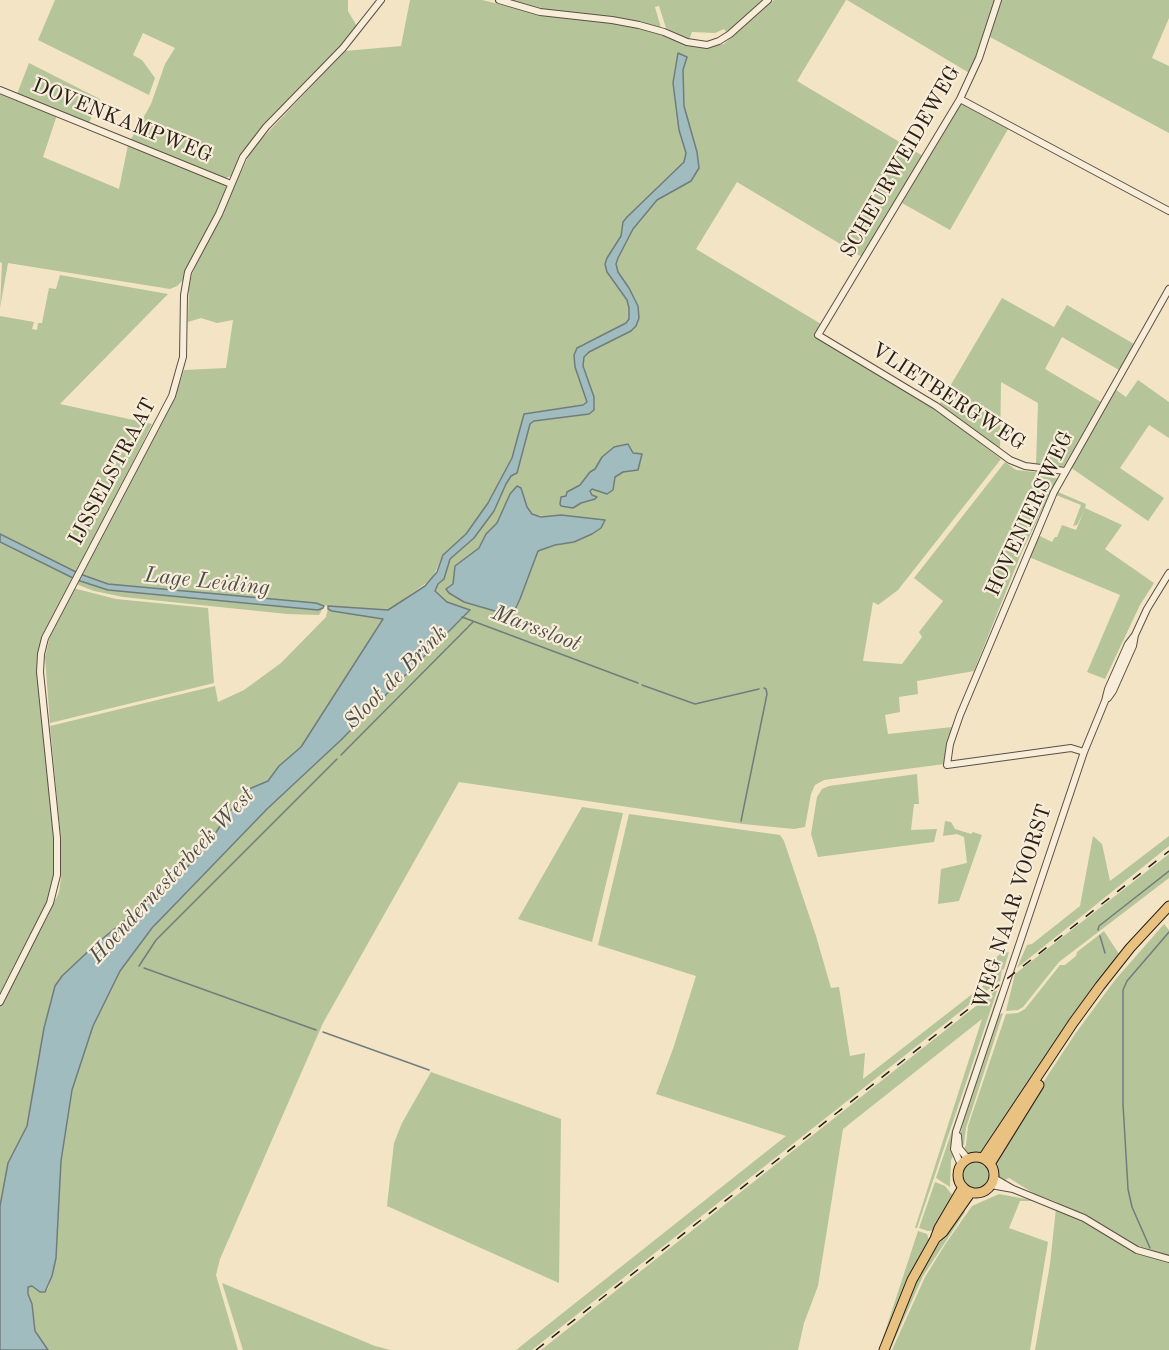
<!DOCTYPE html>
<html>
<head>
<meta charset="utf-8">
<style>
	body { margin:0 }
	canvas { display:block; background:#f2e4c5 }
</style>
</head>
<body>
<canvas width="1169" height="1350"></canvas>
<script>
const c = document.querySelector('canvas').getContext('2d');
c.lineJoin = 'round';
function fillPath(path, color) { c.fillStyle = color; c.fill(path, 'evenodd'); }
const poly = rows => new Path2D(rows.map(r => 'M' + r).join(''));
function trace(path, color, width, dash) { c.strokeStyle = color; c.lineWidth = width; c.lineCap = dash ? 'butt' : 'round'; c.setLineDash(dash || []); c.stroke(path); }
function drawText(font, color, halo, rows, align = 'center') {
  c.font = font + ' "Old Standard TT",serif'; c.lineWidth = 4.5; c.setLineDash([]); c.textBaseline = 'middle'; c.strokeStyle = halo; c.fillStyle = color; for (const [text, x, y, turn = 0] of rows) {
    c.save(); c.translate(x, y); c.rotate((+turn || 0) * Math.PI / 180); c.textAlign = isNaN(turn) ? turn : align; if (halo) c.strokeText(text, 0, 0); c.fillText(text, 0, 0); c.restore();
  }
}
fillPath(poly([
	[55,0,348,0,348,11,358,28,258,131,244,151,231,176,223,179,130,141,151,104,165,64,175,48,143,33,133,55,142,60,155,78,149,95,38,40],
	[410,0,482,0,540,14,632,26,660,33,683,44,704,48,724,44,753,16,774,0,846,0,797,81,923,156,862,257,737,182,696,249,821,324,815,337,930,405,1001,459,898,590,878,605,873,602,863,661,902,664,922,637,919,632,943,601,914,578,1005,462,1016,470,1054,474,1057,479,1021,554,974,671,917,681,918,694,899,697,900,712,885,715,888,734,952,727,944,764,824,780,815,785,811,794,805,827,794,829,743,824,459,782,323,1023,220,1259,216,1275,238,1350,48,1350,35,1331,28,1290,28,1286,32,1286,40,1292,48,1289,52,1276,56,1258,61,1161,72,1090,87,1040,113,981,137,946,161,919,267,809,341,740,470,611,447,602,435,591,438,584,444,579,450,559,474,538,494,511,506,484,511,476,517,473,530,424,534,421,595,407,594,397,583,366,584,357,589,352,631,331,636,326,639,318,638,306,629,288,618,272,616,264,618,258,633,229,657,200,691,181,699,168,697,152,684,106,683,70,678,53,675,99,679,130,686,153,684,162,623,222,622,236,609,276,627,300,629,308,629,319,626,323,581,345,574,361,587,402,583,405,524,414,512,458,488,503,466,534,443,555,432,579,388,610,328,606,315,603,108,584,80,574,176,394,184,370,226,368,233,320,217,323,201,318,188,322,189,287,192,274,252,149,345,51,401,46],
	[628,445,633,453,623,472,615,477,613,490,598,491,592,489,590,491,595,499,581,503,573,508,561,506,560,504,569,491,580,485,590,472,595,469,602,457,614,447],
	[521,488,527,507,532,514,548,517,592,534,538,551,520,599,512,616,464,602,447,589,453,584,455,566,479,548,486,534,497,523,510,494],
	[505,0,767,0,727,33,724,29,715,33,692,32,689,40,666,28,659,6,655,7,661,28,529,8],
	[847,0,995,0,971,74],
	[1001,0,1169,0,1169,18,1152,58,1169,66,1169,133,990,37],
	[29,63,100,99,89,123,17,94],
	[0,92,57,115,43,157,119,189,128,145,225,185,227,191,224,198,185,272,184,279,177,286,170,289,8,263,0,308,2,263,0,262],
	[961,104,1008,129,950,230,902,203],
	[60,275,168,294,60,404,152,424,77,573,0,534,0,316,34,322,32,329,37,330,38,323,42,323,49,288,56,289],
	[1002,298,1054,327,1067,305,1134,344,1119,370,1062,337,1045,369,1101,402,1064,466,1058,468,1036,465,1038,403,1001,382,1000,448,939,405],
	[1138,380,1169,402,1169,438,1149,425,1120,468,1164,498,1148,521,1070,467,1115,389,1126,397],
	[1058,492,1086,504,1085,508,1122,525,1105,549,1154,583,1140,605,1105,679,1087,672,1120,595,1029,557,1038,535,1052,542,1055,537,1057,537,1062,525,1076,530,1084,511,1077,525,1073,526,1081,505,1056,495],
	[0,542,74,579,40,656,56,839,54,893,2,996,0,994],
	[77,580,108,590,318,610,323,608,319,615,287,614,123,597,94,591,76,584],
	[73,588,116,599,208,608,214,683,50,723,45,657,50,636],
	[328,609,383,618,301,747,269,781,249,789,239,798,202,853,168,885,96,944,62,976,55,986,44,1028,27,1126,8,1163,0,1206,0,1005,47,918,59,892,61,878,61,839,50,726,215,686,218,702,244,690,281,663,326,617],
	[917,774,919,804,914,804,911,830,937,829,934,842,818,857,811,834,817,797,822,789,829,786],
	[582,807,623,813,592,942,518,919],
	[629,814,780,835,784,841,816,936,831,988,839,987,850,1056,865,1053,863,1079,989,981,983,970,1000,954,1009,952,1004,969,1002,970,1000,982,999,981,532,1350,516,1350,786,1136,656,1094,673,1049,696,976,598,945],
	[945,821,951,822,955,829,971,834,973,832,982,835,959,901,938,904,941,869,967,863,964,837,957,834,943,836],
	[1093,836,1102,844,1110,881,1169,836,1169,846,1017,968,1027,945,1032,944,1080,906],
	[1169,854,1169,878,1059,962,1023,1007,1018,1010,1006,1011,1015,974],
	[1164,924,1169,930,1169,1259,1139,1249,1057,1205,1057,1202,1035,1194,1009,1178,1005,1180,1000,1178,995,1165,995,1161,1017,1122,1075,1034,1115,980],
	[1104,931,1121,957,983,1153,970,1155,966,1153,963,1151,966,1145,968,1126,1006,1014,1018,1013,1025,1009,1060,965,1065,965,1076,956,1077,952],
	[1003,984,952,1136,953,1156,951,1160,950,1187,936,1178,997,996],
	[995,991,997,991,917,1228,915,1228,982,1019,843,1129,818,1286,804,1323,798,1350,541,1350],
	[1003,1013,966,1128,964,1144,961,1149,960,1136,964,1119,998,1015],
	[431,1072,561,1119,559,1283,387,1206,394,1143,402,1123],
	'963 1175a14 14 0 1 1 28 0a14 14 0 1 1-28 0Z',
	[935,1182,945,1186,954,1197,935,1230,928,1231,919,1228],
	[999,1194,1036,1201,1020,1201,1009,1228,1048,1242,1030,1350,892,1350,925,1277,946,1243,972,1206],
	[1056,1208,1083,1221,1138,1252,1169,1262,1169,1350,1035,1350,1050,1264],
	[963,1209,965,1212,923,1276,890,1350,887,1350,903,1308,926,1262],
	[918,1231,927,1234,929,1240,881,1350,879,1350],
	[222,1283,375,1346,390,1350,243,1350]
]), '#b5c599');
const water = poly([
	[678,53,687,57,683,70,684,106,697,152,699,168,691,181,657,200,633,229,618,258,616,264,618,272,629,288,638,306,639,318,636,326,631,331,589,352,584,357,583,366,594,397,594,410,589,414,534,421,530,424,517,473,511,476,506,484,494,511,474,538,450,559,444,579,438,584,435,591,447,602,470,610,341,740,267,809,152,928,120,971,93,1026,72,1090,61,1161,56,1258,52,1276,45,1292,40,1292,32,1286,28,1287,28,1294,32,1304,35,1331,48,1350,0,1350,0,1206,8,1163,27,1126,44,1028,55,986,62,976,96,944,168,885,202,853,239,798,249,789,268,781,279,766,301,747,383,619,332,611,328,609,328,606,388,610,425,586,437,572,443,555,466,534,488,503,512,458,524,414,583,405,587,402,575,367,574,355,577,348,626,323,629,319,629,308,627,300,607,272,605,264,607,258,621,236,623,222,627,217,684,162,686,153,679,130,673,83,678,53],
	[628,444,633,453,642,454,638,470,623,472,615,477,613,490,607,494,592,489,590,491,592,495,597,497,595,499,581,503,573,508,561,506,560,504,561,497,566,496,567,492,580,485,590,472,595,469,602,457,614,447,628,444],
	[517,486,521,488,527,507,532,514,541,517,561,515,605,520,601,528,592,534,574,542,555,545,538,551,520,599,512,616,464,602,449,593,446,589,453,584,455,566,479,548,486,534,497,523,510,494,517,486],
	[0,534,80,574,108,584,316,603,324,606,323,608,318,610,108,590,77,580,0,542,0,534]
]);
fillPath(water, '#a0bcbf');
trace(water, '#717d7d', 1.5);
trace(poly([
	[462,617,638,683],
	[642,685,695,704,759,689],
	[341,755,473,622],
	[741,821,767,694,766,689,764,688],
	[1098,930,1099,926,1169,871],
	[1100,936,1105,953],
	[139,966,156,940,337,759],
	[144,968,316,1030],
	[323,1032,429,1070],
	[1150,1248,1132,1207,1128,1189,1123,1104,1123,990,1127,981,1169,932]
]), '#717d7d', 1.5);
const minor = poly([
	[499,0,540,12,612,20,639,25,664,32,687,42,707,45,719,41,730,34,768,0],
	[998,0,979,58,960,99,818,335,936,406,1010,460,1025,466,1065,471],
	[0,90,231,184],
	[960,99,1169,211],
	[1108,698,1113,691,1133,646,1135,635,1147,609,1169,573],
	[1084,752,1071,748,947,765,950,744,960,715,1054,492,1169,289],
	[0,1002,50,903,57,875,57,838,40,672,41,654,45,638,172,396,183,357,184,295,188,272,219,214,243,157,266,127,343,48,381,0],
	[958,1136,959,1148,968,1159],
	[961,1165,954,1149,956,1132,1084,752,1105,701,1108,689,1128,644,1135,635],
	[994,1178,1013,1189,1084,1218,1137,1250,1169,1259],
	[991,1185,1013,1189]
]);
const primary = poly([
	'958 1175a18 18 0 1 1 36 0a18 18 0 1 1-36 0Z',
	[983,1158,1073,1023,1100,986,1130,948,1169,906],
	[990,1164,1039,1085],
	[937,1237,943,1232,971,1192],
	[884,1350,912,1280,935,1239,939,1228,963,1187]
]);
trace(minor, '#5c5044', 8);
trace(primary, '#2a1f19', 11);
trace(minor, '#f7edd9', 6);
trace(primary, '#e9c282', 9);
trace(poly([
	[536,1350,1169,851]
]), '#2a1f19', 1.5, [10, 10]);
drawText('21px', '#2a1f19', '#f7edd9', [
	["DOVENKAMPWEG",122,121,22],
	["SCHEURWEIDEWEG",901,162,-60],
	["VLIETBERGWEG",948,397,33],
	["IJSSELSTRAAT",113,472,-62],
	["HOVENIERSWEG",1030,514,-65],
	["WEG NAAR VOORST",1013,907,-72]
]);
drawText('italic 22px', '#4d4e4b', '#f7edd9', [
	["Lage Leiding",207,582,6],
	["Marssloot",536,629,21],
	["Sloot de Brink",396,678,-45],
	["Hoendernesterbeek West",172,876,-47]
]);
</script>
</body>
</html>
